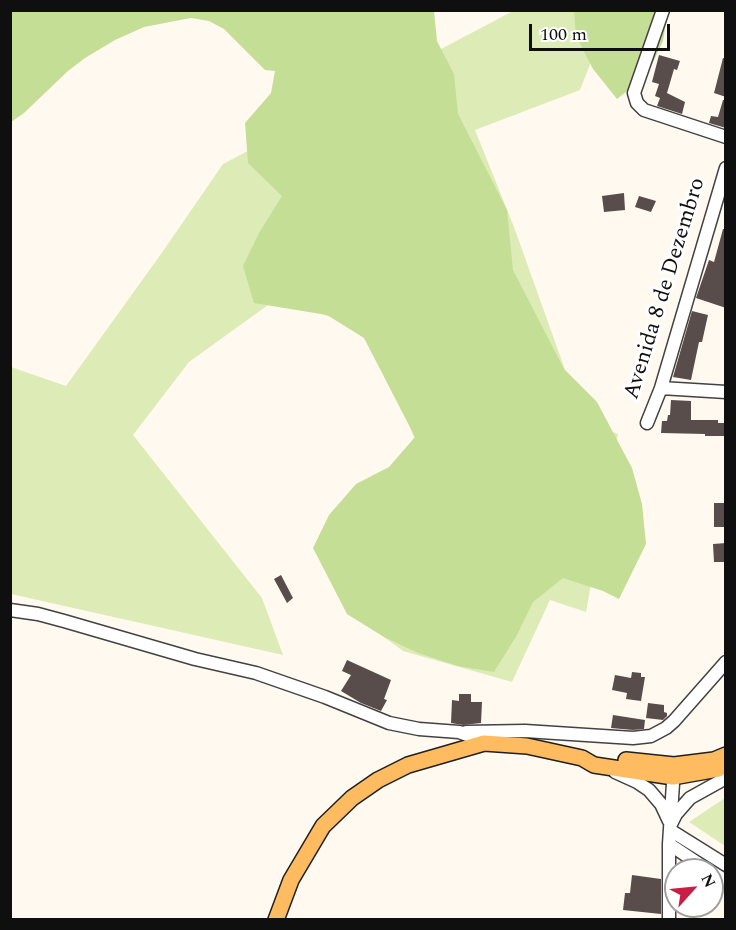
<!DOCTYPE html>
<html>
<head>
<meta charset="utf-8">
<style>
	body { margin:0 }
	#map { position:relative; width:736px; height:930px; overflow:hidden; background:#fff9f0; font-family:Spectral,serif }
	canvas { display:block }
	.frame { position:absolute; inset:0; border:12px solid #0f0f0f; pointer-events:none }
	.north { position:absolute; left:664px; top:858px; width:60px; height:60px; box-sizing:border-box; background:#fff; border:2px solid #9f9f9f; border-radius:50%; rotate:63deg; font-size:16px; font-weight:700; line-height:24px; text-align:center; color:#0f0f0f }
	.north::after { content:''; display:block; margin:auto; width:21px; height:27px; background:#c81d45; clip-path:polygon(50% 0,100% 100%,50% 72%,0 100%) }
	.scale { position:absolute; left:529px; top:24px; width:141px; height:27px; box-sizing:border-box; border:3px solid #0f0f0f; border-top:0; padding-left:8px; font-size:18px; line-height:21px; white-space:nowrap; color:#0f0f0f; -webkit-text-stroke:4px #fff; paint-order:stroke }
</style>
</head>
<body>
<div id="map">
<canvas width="736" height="930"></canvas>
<div class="frame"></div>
<div class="north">N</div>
<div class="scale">100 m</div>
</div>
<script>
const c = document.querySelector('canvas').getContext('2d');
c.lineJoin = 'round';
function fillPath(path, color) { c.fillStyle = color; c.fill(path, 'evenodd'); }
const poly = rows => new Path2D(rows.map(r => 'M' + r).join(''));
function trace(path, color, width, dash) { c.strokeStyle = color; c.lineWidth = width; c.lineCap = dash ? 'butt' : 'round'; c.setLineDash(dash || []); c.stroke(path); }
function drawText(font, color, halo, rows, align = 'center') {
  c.font = font + ' Spectral,serif'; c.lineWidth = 6; c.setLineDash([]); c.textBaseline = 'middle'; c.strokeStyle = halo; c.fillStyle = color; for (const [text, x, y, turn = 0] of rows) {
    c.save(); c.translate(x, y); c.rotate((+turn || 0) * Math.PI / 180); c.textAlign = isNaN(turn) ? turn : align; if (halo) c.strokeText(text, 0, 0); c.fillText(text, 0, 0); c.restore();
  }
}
fillPath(poly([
	[513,11,611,11,580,90,475,130,514,227,583,420,618,434,586,612,550,600,512,682,403,651,359,619,420,454,374,330,275,300,189,362,133,435,262,598,283,655,11,594,11,367,66,386,161,254,223,164],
	[725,798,725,846,689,822]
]), '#ddecb7');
fillPath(poly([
	[11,10,434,11,437,41,454,74,458,114,507,210,513,270,564,369,597,402,632,468,642,504,646,544,619,599,603,591,563,578,533,602,517,635,494,672,458,666,418,653,384,637,347,614,313,548,329,515,356,484,389,467,415,437,364,338,327,315,254,303,243,266,259,233,282,196,248,163,245,123,271,93,275,71,265,70,224,29,209,21,191,18,144,27,115,40,85,58,68,71,24,113,11,122],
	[574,11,668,11,663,41,647,75,617,99,593,69,576,36]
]), '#c4de95');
fillPath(poly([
	[659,55,680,61,677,70,674,69,667,93,685,102,682,114,657,106,660,98,655,96,659,84,652,82],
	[723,58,726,58,726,97,714,93],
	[723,100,726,100,726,128,709,123,711,116,718,117],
	[624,193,625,210,604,212,602,196],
	[639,196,656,201,651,212,635,207],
	[723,229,726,229,726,308,696,298,709,260,714,262],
	[692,311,708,315,702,342,699,342,691,380,673,377],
	[671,400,691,401,691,420,718,420,718,423,726,423,726,436,705,436,705,434,661,433,662,421,667,421,668,415,670,415],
	[714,503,726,503,726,527,714,527],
	[726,543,726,562,714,562,713,544],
	[281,575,293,598,287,603,274,579],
	[347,660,391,680,384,699,387,700,381,711,361,703,341,691,351,675,342,671],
	[632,672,641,673,641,677,645,677,641,701,626,699,627,693,612,690,615,675,631,678],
	[459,694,471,694,471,702,482,702,481,723,463,725,451,723,452,700,459,701],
	[648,703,664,705,664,712,667,713,667,716,663,720,646,718],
	[613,715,645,720,644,729,633,730,611,728],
	[632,875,661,879,661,914,623,910,625,893,630,893]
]), '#584d4a');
const minor = poly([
	[663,10,634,93,637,103,644,110,726,137],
	[661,388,726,392],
	[647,423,661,388,726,168],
	[10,610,38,614,64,621,195,659,256,673,325,697,389,723,419,729,459,732,473,737,484,743],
	[466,732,525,731,633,738,651,736,666,728,674,721,726,662],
	[615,772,637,782,649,790,661,804,669,821],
	[671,824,676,814,690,798,726,778],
	[670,830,726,865],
	[669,844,708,870],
	[712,872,726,881],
	[669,920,669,844,674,768]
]);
const major = poly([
	[626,760,674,765,714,760,726,755],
	[276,920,291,880,323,826,352,798,378,780,408,765,484,743,527,746,582,758,594,765,673,777,718,769,726,766]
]);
trace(minor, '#424242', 15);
trace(major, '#202020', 18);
trace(minor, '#fff', 12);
trace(major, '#ffbb60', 15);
drawText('22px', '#0f0f0f', '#fff', [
	["Avenida 8 de Dezembro",666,289,-73]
]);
</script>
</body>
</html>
